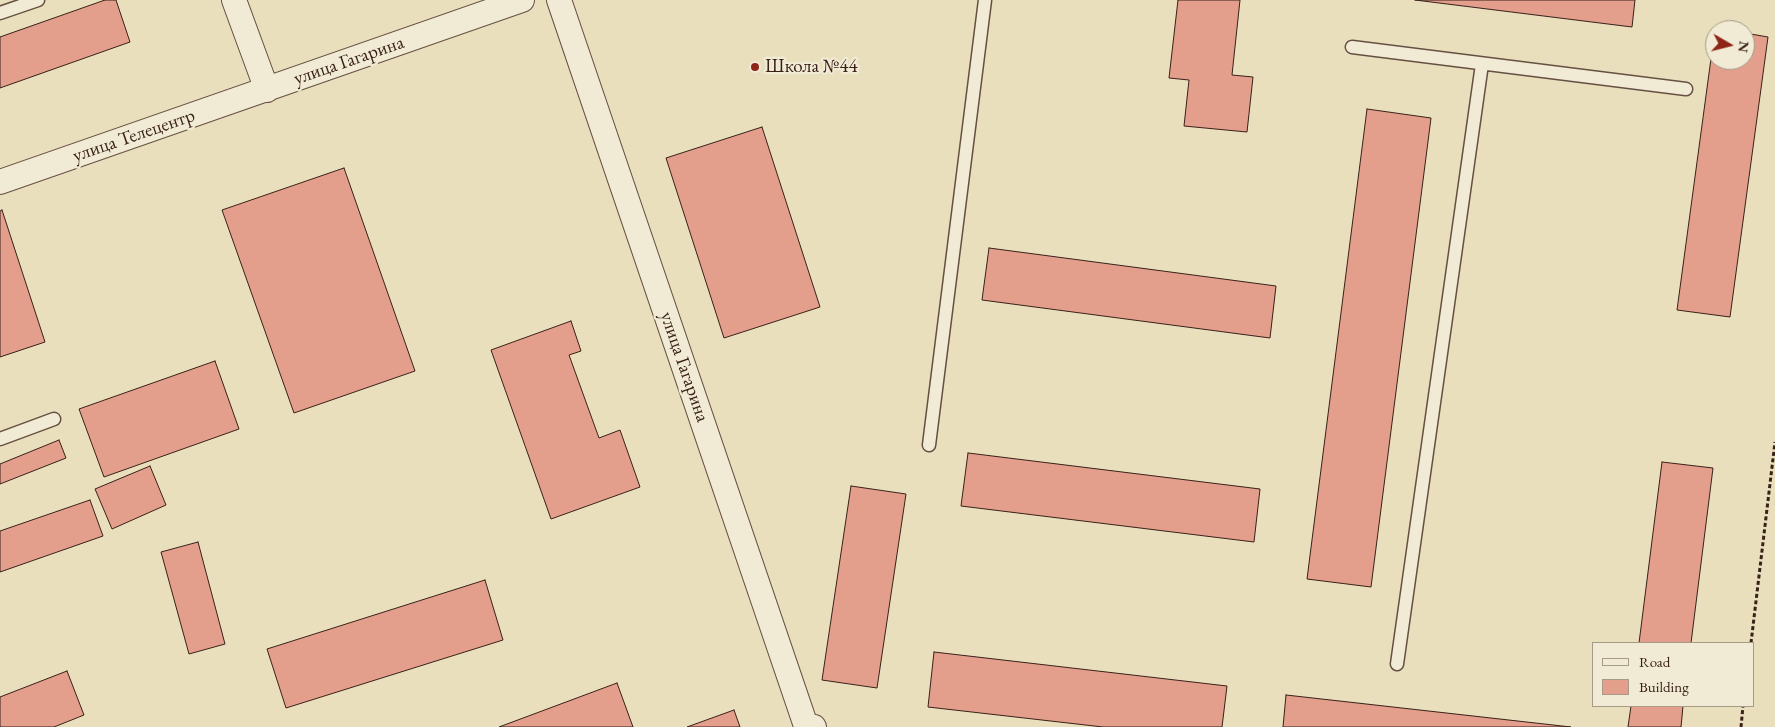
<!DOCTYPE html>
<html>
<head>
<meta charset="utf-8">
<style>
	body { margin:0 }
	#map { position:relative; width:1775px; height:727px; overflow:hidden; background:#e9dfbd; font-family:"EB Garamond",serif }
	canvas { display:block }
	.legend { position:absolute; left:1592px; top:642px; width:162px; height:65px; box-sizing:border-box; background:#f1ead4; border:1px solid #a79a89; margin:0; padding:6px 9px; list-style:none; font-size:15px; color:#392118 }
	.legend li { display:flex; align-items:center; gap:10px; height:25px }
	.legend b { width:25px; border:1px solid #a79a89 }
	.north { position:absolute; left:1705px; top:20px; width:50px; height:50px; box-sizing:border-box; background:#f1ead4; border:1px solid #a79a89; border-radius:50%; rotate:98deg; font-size:14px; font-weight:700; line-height:20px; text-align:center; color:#392118 }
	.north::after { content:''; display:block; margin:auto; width:18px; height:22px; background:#8f2418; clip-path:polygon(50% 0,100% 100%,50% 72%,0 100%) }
</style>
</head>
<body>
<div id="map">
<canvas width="1775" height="727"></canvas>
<ul class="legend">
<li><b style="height:6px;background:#f1ead4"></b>Road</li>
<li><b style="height:14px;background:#e39e8c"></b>Building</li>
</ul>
<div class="north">N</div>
</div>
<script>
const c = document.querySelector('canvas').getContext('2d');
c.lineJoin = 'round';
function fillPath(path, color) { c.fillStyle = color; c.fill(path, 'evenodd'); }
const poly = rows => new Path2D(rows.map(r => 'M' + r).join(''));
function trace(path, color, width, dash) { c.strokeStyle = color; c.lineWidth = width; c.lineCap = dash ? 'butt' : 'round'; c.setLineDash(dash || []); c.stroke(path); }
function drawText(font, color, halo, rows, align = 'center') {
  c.font = font + ' "EB Garamond",serif'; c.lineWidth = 4.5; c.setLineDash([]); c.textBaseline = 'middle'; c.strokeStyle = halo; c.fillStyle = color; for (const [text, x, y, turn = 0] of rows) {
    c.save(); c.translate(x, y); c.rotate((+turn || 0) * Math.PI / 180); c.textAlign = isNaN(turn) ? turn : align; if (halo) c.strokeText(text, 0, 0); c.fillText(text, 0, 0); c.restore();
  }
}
const building = poly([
	[105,0,116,0,130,42,0,88,0,37,105,0],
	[1178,0,1240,0,1232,75,1253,77,1247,132,1184,126,1189,80,1169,78,1178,0],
	[1415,0,1635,0,1632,27,1415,0],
	[1715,29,1720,30,1715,30,1715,60,1745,60,1745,33,1768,37,1730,317,1677,310,1715,29],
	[1367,109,1431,118,1371,587,1307,579,1367,109],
	[762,127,820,307,724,338,666,158,762,127],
	[344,168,415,371,294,413,222,210,344,168],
	[2,210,45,342,0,357,0,211,2,210],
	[989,248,1276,286,1270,338,982,300,989,248],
	[571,321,581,351,569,355,599,438,620,430,640,487,551,519,491,350,571,321],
	[215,361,239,429,104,477,79,409,215,361],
	[59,440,66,458,0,484,0,464,59,440],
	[968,453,1260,489,1254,542,961,506,968,453],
	[1662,462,1713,468,1691,643,1639,643,1662,462],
	[150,466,166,505,112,529,95,489,150,466],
	[851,486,906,494,877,688,822,680,851,486],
	[90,500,103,536,0,572,0,531,90,500],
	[198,542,225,644,189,654,161,552,198,542],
	[485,580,503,640,286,708,267,649,485,580],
	[934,652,1227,686,1222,727,1103,727,928,707,934,652],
	[67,671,84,715,54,727,0,727,0,697,67,671],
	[617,683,633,727,499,727,617,683],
	[1286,695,1571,727,1283,727,1286,695],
	[1631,706,1683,706,1681,727,1628,727,1631,706],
	[734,710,740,727,687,727,734,710]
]);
fillPath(building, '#e39e8c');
trace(building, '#392118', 1);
const lane = poly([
	[0,13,38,0],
	[1352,47,1686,89],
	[0,439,54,419],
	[929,445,985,0],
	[1397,664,1482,64]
]);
const street = poly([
	[234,0,267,90],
	[559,0,806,726,814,727],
	[0,182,522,0]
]);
trace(lane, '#655041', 15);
trace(street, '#655041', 26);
trace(poly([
	[1751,643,1775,442],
	[1741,727,1743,706]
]), '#392118', 3, [4, 2.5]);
trace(lane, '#f1ead4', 12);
trace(street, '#f1ead4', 24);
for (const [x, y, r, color] of [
	[755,67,5,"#8f2418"]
]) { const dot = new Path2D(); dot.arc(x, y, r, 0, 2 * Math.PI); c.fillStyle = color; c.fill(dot); trace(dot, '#f1ead4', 2); }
drawText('19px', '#392118', '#f1ead4', [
	["улица Гагарина",349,61,-19],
	["улица Телецентр",134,136,-19],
	["улица Гагарина",684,367,71]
]);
drawText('19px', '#392118', '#f1ead4', [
	["Школа №44",765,67]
], 'left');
</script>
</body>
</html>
